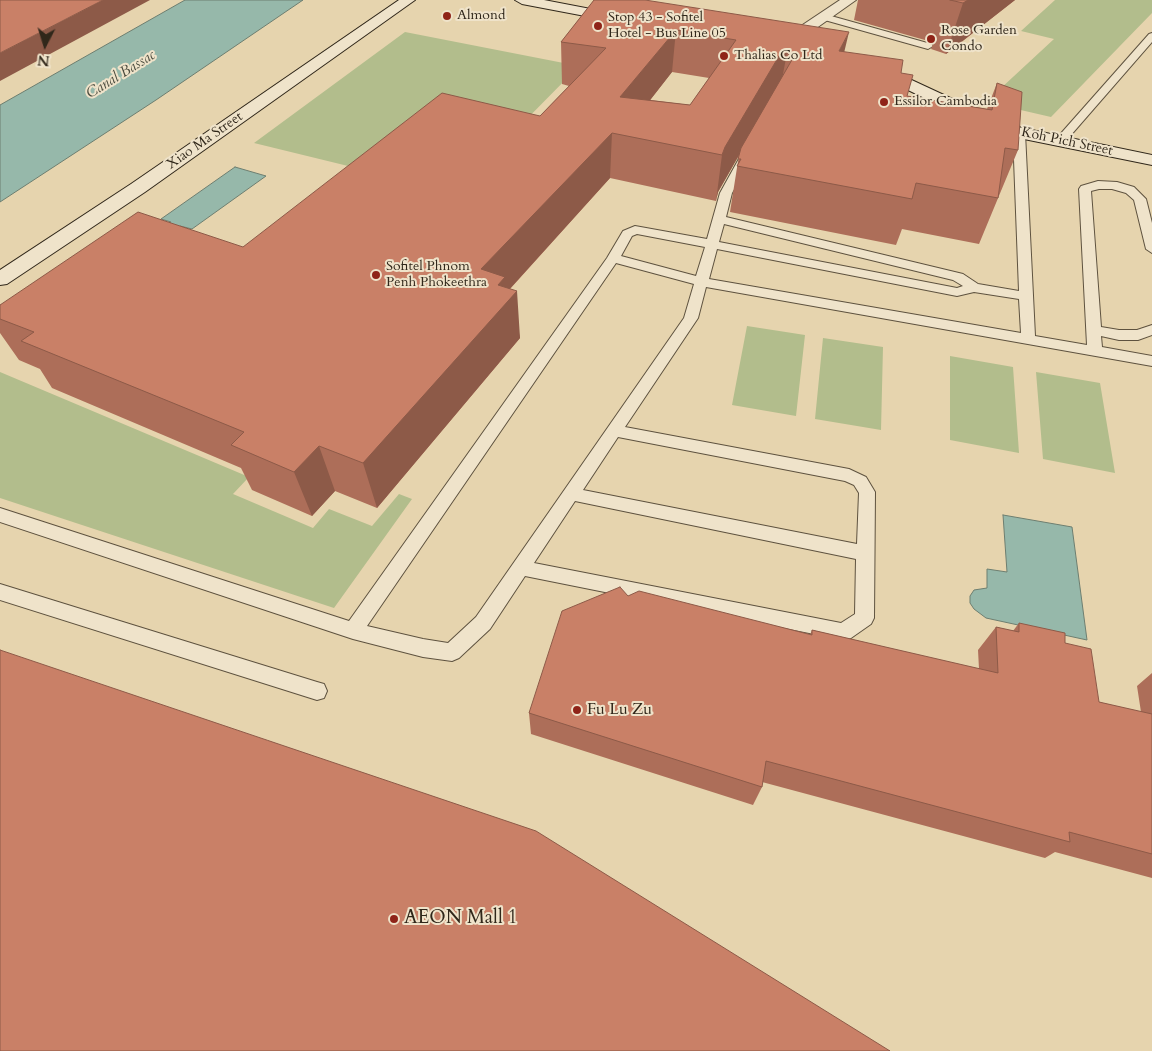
<!DOCTYPE html>
<html>
<head>
<meta charset="utf-8">
<style>
	body { margin:0 }
	#map { position:relative; width:1152px; height:1051px; overflow:hidden; background:#e6d4ae; font-family:Cardo,serif }
	canvas { display:block }
	.north { position:absolute; left:20px; top:20px; width:50px; height:50px; -webkit-text-stroke:4px #efe3ca; paint-order:stroke; rotate:185deg; font-size:14px; font-weight:700; line-height:20px; text-align:center; color:#30271a }
	.north::after { content:''; display:block; margin:auto; width:18px; height:22px; background:#30271a; clip-path:polygon(50% 0,100% 100%,50% 72%,0 100%) }
</style>
</head>
<body>
<div id="map">
<canvas width="1152" height="1051"></canvas>
<div class="north">N</div>
</div>
<script>
const c = document.querySelector('canvas').getContext('2d');
c.lineJoin = 'round';
function fillPath(path, color) { c.fillStyle = color; c.fill(path, 'evenodd'); }
const poly = rows => new Path2D(rows.map(r => 'M' + r).join(''));
function trace(path, color, width, dash) { c.strokeStyle = color; c.lineWidth = width; c.lineCap = dash ? 'butt' : 'round'; c.setLineDash(dash || []); c.stroke(path); }
function drawText(font, color, halo, rows, align = 'center') {
  c.font = font + ' Cardo,serif'; c.lineWidth = 4; c.setLineDash([]); c.textBaseline = 'middle'; c.strokeStyle = halo; c.fillStyle = color; for (const [text, x, y, turn = 0] of rows) {
    c.save(); c.translate(x, y); c.rotate((+turn || 0) * Math.PI / 180); c.textAlign = isNaN(turn) ? turn : align; if (halo) c.strokeText(text, 0, 0); c.fillText(text, 0, 0); c.restore();
  }
}
fillPath(poly([
	[1055,0,1152,0,1152,13,1051,117,986,102,1054,39,1021,31],
	[405,32,579,66,514,132,389,176,254,143],
	[747,326,805,335,796,416,732,405],
	[823,338,883,347,881,430,815,419],
	[950,356,1013,367,1019,453,950,440],
	[0,372,249,477,233,494,313,528,329,509,372,526,399,494,412,499,334,608,0,498],
	[1036,372,1100,383,1115,473,1043,459]
]), '#b2bd8c');
const water = poly([
	[185,0,303,0,156,100,0,202,0,105,185,0],
	[235,167,266,176,192,229,180,226,174,232,164,228,171,222,161,219,235,167],
	[1003,515,1072,527,1087,640,986,618,974,609,970,603,970,596,974,590,987,588,987,569,1007,572,1003,515]
]);
fillPath(water, '#96b8aa');
trace(water, '#6d7e70', 1);
const lane = poly([
	[824,14,931,44,933,46,928,49,821,19,821,15,824,14],
	[1152,33,1152,42,1064,143,1056,143,1054,141,1056,139,1149,34,1152,33],
	[1019,130,1025,133,1035,336,1087,345,1079,189,1081,186,1098,181,1117,182,1134,187,1146,199,1152,223,1152,253,1146,249,1134,200,1126,193,1112,189,1099,189,1091,191,1101,327,1119,330,1137,330,1152,325,1152,335,1138,340,1119,340,1101,336,1102,347,1152,356,1152,366,706,287,698,318,625,427,849,469,866,477,875,492,874,618,871,624,851,638,844,640,525,576,490,629,459,658,452,661,423,657,353,639,0,522,0,508,349,621,607,258,623,231,635,226,707,239,720,193,741,155,747,152,753,155,732,193,726,217,963,274,978,284,1019,291,1013,133,1019,130],
	[724,224,953,280,963,286,957,288,719,242,724,224],
	[637,234,705,247,696,276,621,256,632,236,637,234],
	[717,249,957,296,974,292,1019,299,1021,333,709,279,717,249],
	[616,263,694,284,684,318,476,617,448,643,423,639,367,626,616,263],
	[618,437,845,481,854,485,859,493,857,544,583,490,618,437],
	[575,501,856,559,855,614,841,623,534,563,575,501],
	[0,584,317,682,324,684,327,691,324,698,317,700,0,600,0,584]
]);
const street = poly([
	[840,0,856,0,808,34,778,45,773,44,771,41,776,35,798,28,840,0]
]);
const secondary = poly([
	[399,0,415,0,145,192,7,284,0,285,0,270,131,184,399,0],
	[515,0,544,0,622,15,627,16,629,19,627,22,622,23,522,4,515,0],
	[875,63,1002,122,1022,128,1152,155,1152,165,1019,138,990,130,869,71,867,68,869,65,875,63]
]);
trace(lane, '#5e523f', 2);
trace(street, '#5e523f', 2);
trace(secondary, '#30271a', 2);
fillPath(lane, '#efe3ca');
fillPath(street, '#efe3ca');
fillPath(secondary, '#efe3ca');
fillPath(poly([
	[594,0,844,52,901,73,907,96,987,109,997,83,1018,150,979,244,902,229,896,245,730,212,739,155,718,192,716,201,610,178,510,289,520,338,377,508,335,491,312,516,252,490,241,468,52,388,40,369,19,360,0,333,0,305,243,247,540,116,569,86,562,84,561,42],
	[672,72,709,78,690,105,650,100],
	[858,0,1015,0,946,54,931,49,933,44,932,42,854,20],
	[628,596,810,635,812,630,979,669,978,650,996,627,1013,631,1019,623,1065,643,1099,702,1141,712,1137,686,1152,673,1152,878,1055,852,1045,858,762,782,762,787,753,805,531,734,529,713]
]), '#ad6e59');
fillPath(poly([
	[103,0,150,0,0,81,0,53],
	[968,0,1015,0,946,54,963,3],
	[676,30,672,72,623,135,620,97],
	[849,32,839,74,839,51],
	[787,53,779,95,771,99,718,192,716,201,722,155,725,147,779,56],
	[612,133,610,178,506,293,517,291,520,338,377,508,363,463,481,269],
	[319,446,335,491,312,516,294,472]
]), '#8d5a48');
const building = poly([
	[0,0,103,0,0,53,0,0],
	[594,0,645,0,849,32,839,51,903,60,901,73,913,75,907,96,992,110,997,83,1022,92,1018,150,1005,148,998,198,916,183,912,199,737,166,741,159,738,159,741,148,793,58,787,53,779,56,725,147,722,155,612,133,481,269,505,277,498,285,517,291,363,463,319,446,294,472,231,445,244,432,21,341,34,332,0,319,0,305,138,212,243,247,442,93,540,116,606,48,561,42,594,0],
	[676,30,736,40,690,105,620,97,676,30],
	[950,0,968,0,963,3,950,0],
	[620,587,628,596,639,591,812,635,812,630,998,673,996,627,1019,632,1019,623,1065,633,1065,643,1091,649,1099,702,1152,714,1152,854,1069,832,1070,842,766,761,762,787,529,713,562,611,620,587],
	[0,650,536,831,890,1051,0,1051,0,650]
]);
fillPath(building, '#c98067');
trace(building, '#8d5a48', 1);
for (const [x, y, r, color] of [
	[447,16,5,"#8f2418"],
	[598,26,5,"#8f2418"],
	[931,39,5,"#8f2418"],
	[724,56,5,"#8f2418"],
	[884,102,5,"#8f2418"],
	[376,275,5,"#8f2418"],
	[577,710,5,"#8f2418"],
	[394,919,5,"#8f2418"]
]) { const dot = new Path2D(); dot.arc(x, y, r, 0, 2 * Math.PI); c.fillStyle = color; c.fill(dot); trace(dot, '#efe3ca', 2); }
drawText('14px', '#30271a', '#efe3ca', [
	["Almond",457,16],
	["Stop 43 - Sofitel",608,18],
	["Hotel - Bus Line 05",608,34],
	["Rose Garden",941,31],
	["Condo",941,47],
	["Thalias Co Ltd",734,56],
	["Essilor Cambodia",894,102],
	["Sofitel Phnom",386,267],
	["Penh Phokeethra",386,283]
], 'left');
drawText('14px', '#30271a', '#efe3ca', [
	["Xiao Ma Street",205,141,-35],
	["Koh Pich Street",1067,142,12]
]);
drawText('italic 15px', '#4a4b3e', '#efe3ca', [
	["Canal Bassac",121,75,-32]
]);
drawText('16px', '#30271a', '#efe3ca', [
	["Fu Lu Zu",587,710]
], 'left');
drawText('19px', '#30271a', '#efe3ca', [
	["AEON Mall 1",404,919]
], 'left');
</script>
</body>
</html>
